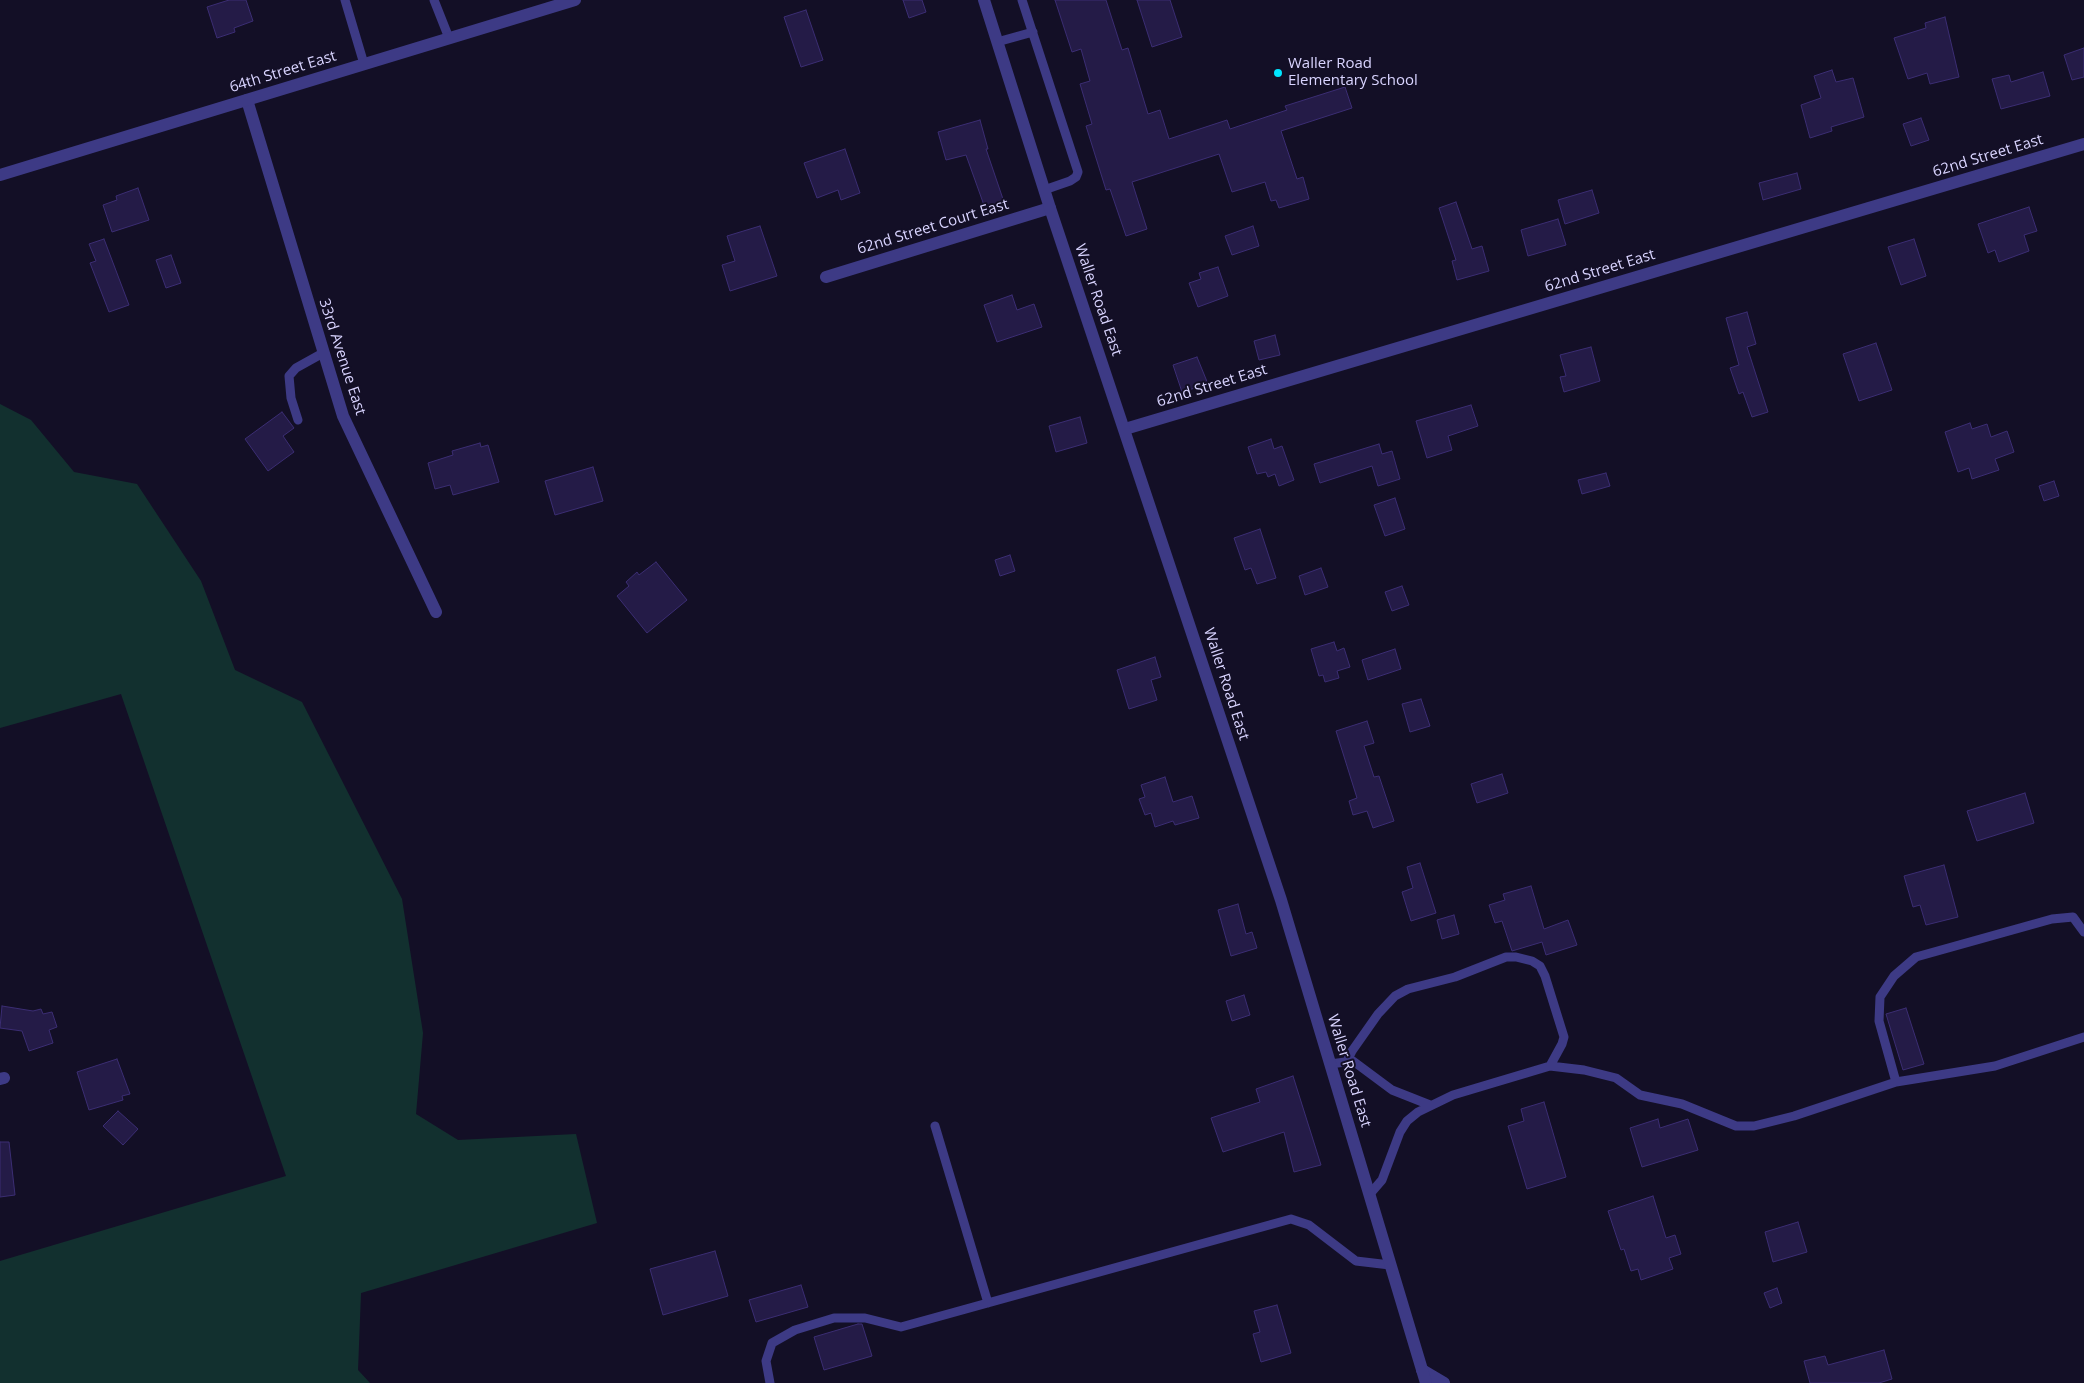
<!DOCTYPE html>
<html>
<head>
<meta charset="utf-8">
<style>
	body { margin:0 }
	canvas { display:block; background:#130f26 }
</style>
</head>
<body>
<canvas width="2084" height="1383"></canvas>
<script>
const c = document.querySelector('canvas').getContext('2d');
c.lineJoin = 'round';
function fillPath(path, color) { c.fillStyle = color; c.fill(path, 'evenodd'); }
const poly = rows => new Path2D(rows.map(r => 'M' + r).join(''));
function trace(path, color, width, dash) { c.strokeStyle = color; c.lineWidth = width; c.lineCap = dash ? 'butt' : 'round'; c.setLineDash(dash || []); c.stroke(path); }
function drawText(font, color, halo, rows, align = 'center') {
  c.font = font + ' "Open Sans",sans-serif'; c.lineWidth = 4; c.setLineDash([]); c.textBaseline = 'middle'; c.strokeStyle = halo; c.fillStyle = color; for (const [text, x, y, turn = 0] of rows) {
    c.save(); c.translate(x, y); c.rotate((+turn || 0) * Math.PI / 180); c.textAlign = isNaN(turn) ? turn : align; if (halo) c.strokeText(text, 0, 0); c.fillText(text, 0, 0); c.restore();
  }
}
fillPath(poly([
	[0,404,31,420,74,472,137,484,201,581,235,670,302,702,402,899,423,1033,416,1114,458,1140,576,1134,597,1223,361,1293,358,1370,370,1383,0,1383,0,1261,286,1176,121,694,0,728]
]), '#12302f');
const building = poly([
	[229,0,246,0,253,21,234,28,235,32,217,38,207,7,229,0],
	[903,0,922,0,926,12,909,18,903,0],
	[1055,0,1106,0,1122,50,1128,48,1148,114,1160,110,1169,139,1227,120,1230,129,1287,110,1285,106,1345,87,1352,108,1281,131,1297,179,1303,177,1309,199,1279,208,1276,200,1271,201,1265,182,1232,192,1219,154,1132,182,1147,229,1126,236,1110,189,1106,190,1086,126,1092,124,1080,84,1090,81,1081,49,1072,52,1055,0],
	[1137,0,1170,0,1182,37,1152,47,1137,0],
	[806,10,823,60,801,67,784,17,806,10],
	[1945,17,1959,77,1930,84,1927,73,1908,79,1894,38,1926,28,1925,23,1945,17],
	[2084,48,2084,77,2072,80,2064,55,2084,48],
	[1832,70,1836,82,1853,78,1864,117,1831,127,1832,131,1810,138,1801,105,1821,98,1814,76,1832,70],
	[2043,72,2050,96,2001,109,1992,79,2009,75,2011,82,2043,72],
	[1921,118,1929,140,1911,146,1903,124,1921,118],
	[980,120,988,149,986,149,1004,202,985,208,966,155,946,160,938,132,980,120],
	[845,149,860,193,841,200,838,190,817,198,804,163,845,149],
	[1797,173,1801,189,1763,200,1759,183,1797,173],
	[138,188,149,220,112,232,103,205,117,200,116,196,138,188],
	[1592,190,1599,213,1565,224,1558,200,1592,190],
	[1456,202,1472,249,1482,246,1489,271,1457,280,1452,261,1456,260,1439,208,1456,202],
	[2029,207,2037,231,2024,235,2029,251,1999,262,1995,250,1988,253,1978,224,2029,207],
	[1558,219,1566,245,1528,256,1521,230,1558,219],
	[760,226,777,276,730,291,722,265,735,261,727,236,760,226],
	[1253,226,1259,246,1232,255,1225,236,1253,226],
	[104,239,129,305,109,312,90,263,96,261,89,244,104,239],
	[1914,239,1926,276,1901,285,1888,247,1914,239],
	[171,255,181,283,166,288,156,260,171,255],
	[1218,267,1228,296,1198,307,1189,283,1201,279,1199,273,1218,267],
	[1012,295,1017,310,1034,304,1042,327,997,342,984,305,1012,295],
	[1747,312,1756,344,1747,347,1768,412,1752,417,1743,392,1739,394,1730,368,1739,365,1726,318,1747,312],
	[1275,335,1280,355,1259,360,1254,341,1275,335],
	[1876,343,1892,390,1859,401,1843,354,1876,343],
	[1591,347,1600,381,1564,392,1560,377,1566,376,1560,355,1591,347],
	[1197,357,1208,384,1182,392,1173,365,1197,357],
	[1471,405,1478,426,1448,436,1452,450,1427,458,1416,421,1471,405],
	[282,412,294,428,283,436,294,452,268,471,245,439,282,412],
	[1080,417,1087,443,1056,452,1049,426,1080,417],
	[1970,423,1972,429,1987,424,1991,437,2007,431,2014,452,1995,459,1999,470,1972,479,1969,468,1958,472,1945,432,1970,423],
	[1271,439,1274,449,1282,446,1294,480,1279,486,1275,474,1268,477,1266,472,1257,474,1248,447,1271,439],
	[480,443,481,447,488,445,499,482,453,495,450,485,435,489,428,463,453,455,452,451,480,443],
	[1379,444,1382,454,1392,451,1400,479,1378,486,1372,466,1320,483,1314,464,1379,444],
	[593,467,603,501,555,515,545,481,593,467],
	[1606,473,1610,486,1582,494,1578,480,1606,473],
	[2054,481,2059,496,2044,501,2039,486,2054,481],
	[1395,498,1405,529,1385,536,1374,505,1395,498],
	[1260,529,1276,578,1257,584,1251,568,1245,570,1234,538,1260,529],
	[1010,555,1015,571,1000,576,995,560,1010,555],
	[656,562,687,600,647,633,617,596,629,586,626,582,637,572,639,575,656,562],
	[1321,568,1328,587,1305,595,1299,576,1321,568],
	[1402,586,1409,605,1392,611,1385,592,1402,586],
	[1334,642,1337,651,1344,648,1350,667,1337,671,1339,678,1325,682,1323,675,1319,676,1311,649,1334,642],
	[1395,649,1401,669,1368,680,1362,660,1395,649],
	[1155,657,1161,677,1151,680,1157,700,1129,709,1117,670,1155,657],
	[1421,699,1430,726,1410,732,1402,704,1421,699],
	[1367,721,1374,743,1364,746,1374,777,1379,776,1394,821,1373,828,1367,811,1353,815,1349,801,1357,798,1336,731,1367,721],
	[1502,774,1508,793,1477,803,1471,784,1502,774],
	[1165,777,1173,802,1192,796,1199,818,1175,825,1173,821,1155,827,1151,813,1145,815,1139,799,1145,797,1141,785,1165,777],
	[2025,793,2034,823,1977,841,1967,811,2025,793],
	[1420,863,1436,913,1411,921,1402,892,1413,888,1407,867,1420,863],
	[1944,865,1958,917,1926,925,1920,905,1913,907,1904,876,1944,865],
	[1531,886,1544,929,1568,920,1577,945,1546,955,1542,942,1512,951,1502,921,1495,923,1489,905,1505,900,1503,894,1531,886],
	[1238,904,1246,934,1252,932,1257,948,1231,956,1218,910,1238,904],
	[1454,915,1459,934,1442,939,1437,920,1454,915],
	[1244,995,1250,1015,1232,1021,1226,1001,1244,995],
	[2,1006,33,1011,41,1009,43,1014,52,1012,57,1027,49,1030,53,1043,29,1051,22,1031,0,1028,2,1006],
	[1906,1008,1924,1064,1903,1070,1886,1014,1906,1008],
	[117,1059,130,1094,122,1096,123,1100,89,1110,77,1072,117,1059],
	[1293,1076,1321,1165,1294,1172,1284,1132,1223,1152,1211,1118,1260,1102,1256,1089,1293,1076],
	[1544,1102,1566,1177,1527,1189,1508,1126,1524,1121,1521,1109,1544,1102],
	[118,1111,138,1129,123,1145,103,1126,118,1111],
	[1658,1119,1660,1128,1688,1119,1698,1150,1642,1167,1630,1128,1658,1119],
	[0,1142,9,1142,15,1195,0,1197,0,1142],
	[1653,1196,1666,1238,1675,1235,1681,1254,1669,1258,1673,1269,1641,1280,1638,1269,1631,1271,1624,1249,1621,1250,1608,1211,1653,1196],
	[1798,1222,1807,1252,1773,1262,1765,1232,1798,1222],
	[715,1251,728,1296,663,1315,650,1269,715,1251],
	[801,1285,808,1307,756,1322,749,1300,801,1285],
	[1777,1288,1782,1303,1770,1308,1764,1293,1777,1288],
	[1277,1305,1291,1353,1261,1362,1253,1334,1260,1332,1254,1311,1277,1305],
	[858,1324,862,1324,872,1356,824,1370,814,1337,858,1324],
	[1884,1350,1892,1379,1879,1383,1810,1383,1804,1361,1825,1356,1828,1365,1884,1350]
]);
fillPath(building, '#241b47');
trace(building, '#3b2d73', 1);
trace(poly([
	[345,0,364,64],
	[434,0,449,38],
	[1022,0,1078,172,1076,177,1070,181,1044,190],
	[997,42,1033,32],
	[298,420,291,398,289,376,296,368,323,353],
	[1347,1061,1352,1051,1378,1014,1395,996,1408,989,1455,977,1506,957,1516,957,1532,961,1540,966,1545,976,1564,1037,1562,1044,1550,1066],
	[1330,1064,1353,1061,1392,1090,1430,1105],
	[1896,1082,1879,1021,1880,997,1894,976,1916,957,2052,919,2073,917,2084,932],
	[935,1126,988,1303],
	[1369,1195,1382,1180,1400,1132,1407,1121,1418,1112,1453,1095,1550,1066,1584,1070,1616,1078,1640,1095,1682,1104,1736,1126,1754,1126,1794,1116,1896,1082,1995,1066,2084,1037],
	[770,1383,766,1361,772,1343,795,1330,834,1318,865,1318,901,1327,1291,1219,1309,1225,1356,1261,1390,1265]
]), '#3d3a85', 9);
trace(poly([
	[247,100,343,416,436,612],
	[826,277,1050,208],
	[1125,429,2084,144],
	[0,1079,4,1078],
	[1422,1370,1444,1383]
]), '#3d3a85', 12);
trace(poly([
	[984,0,1050,208,1281,900,1426,1383],
	[0,175,575,0]
]), '#3d3a85', 12);
for (const [x, y, r, color] of [
	[1278,73,5,"#00e5ff"]
]) { const dot = new Path2D(); dot.arc(x, y, r, 0, 2 * Math.PI); c.fillStyle = color; c.fill(dot); trace(dot, '#130f26', 2); }
drawText('15px', '#d9d4ff', '#130f26', [
	["Waller Road",1288,64],
	["Elementary School",1288,81]
], 'left');
drawText('15px', '#d9d4ff', '#130f26', [
	["64th Street East",283,72,-17],
	["62nd Street East",1988,156,-17],
	["62nd Street Court East",933,227,-17],
	["62nd Street East",1600,271,-17],
	["Waller Road East",1098,300,71],
	["33rd Avenue East",342,357,72],
	["62nd Street East",1212,386,-17],
	["Waller Road East",1226,684,72],
	["Waller Road East",1349,1071,73]
]);
</script>
</body>
</html>
